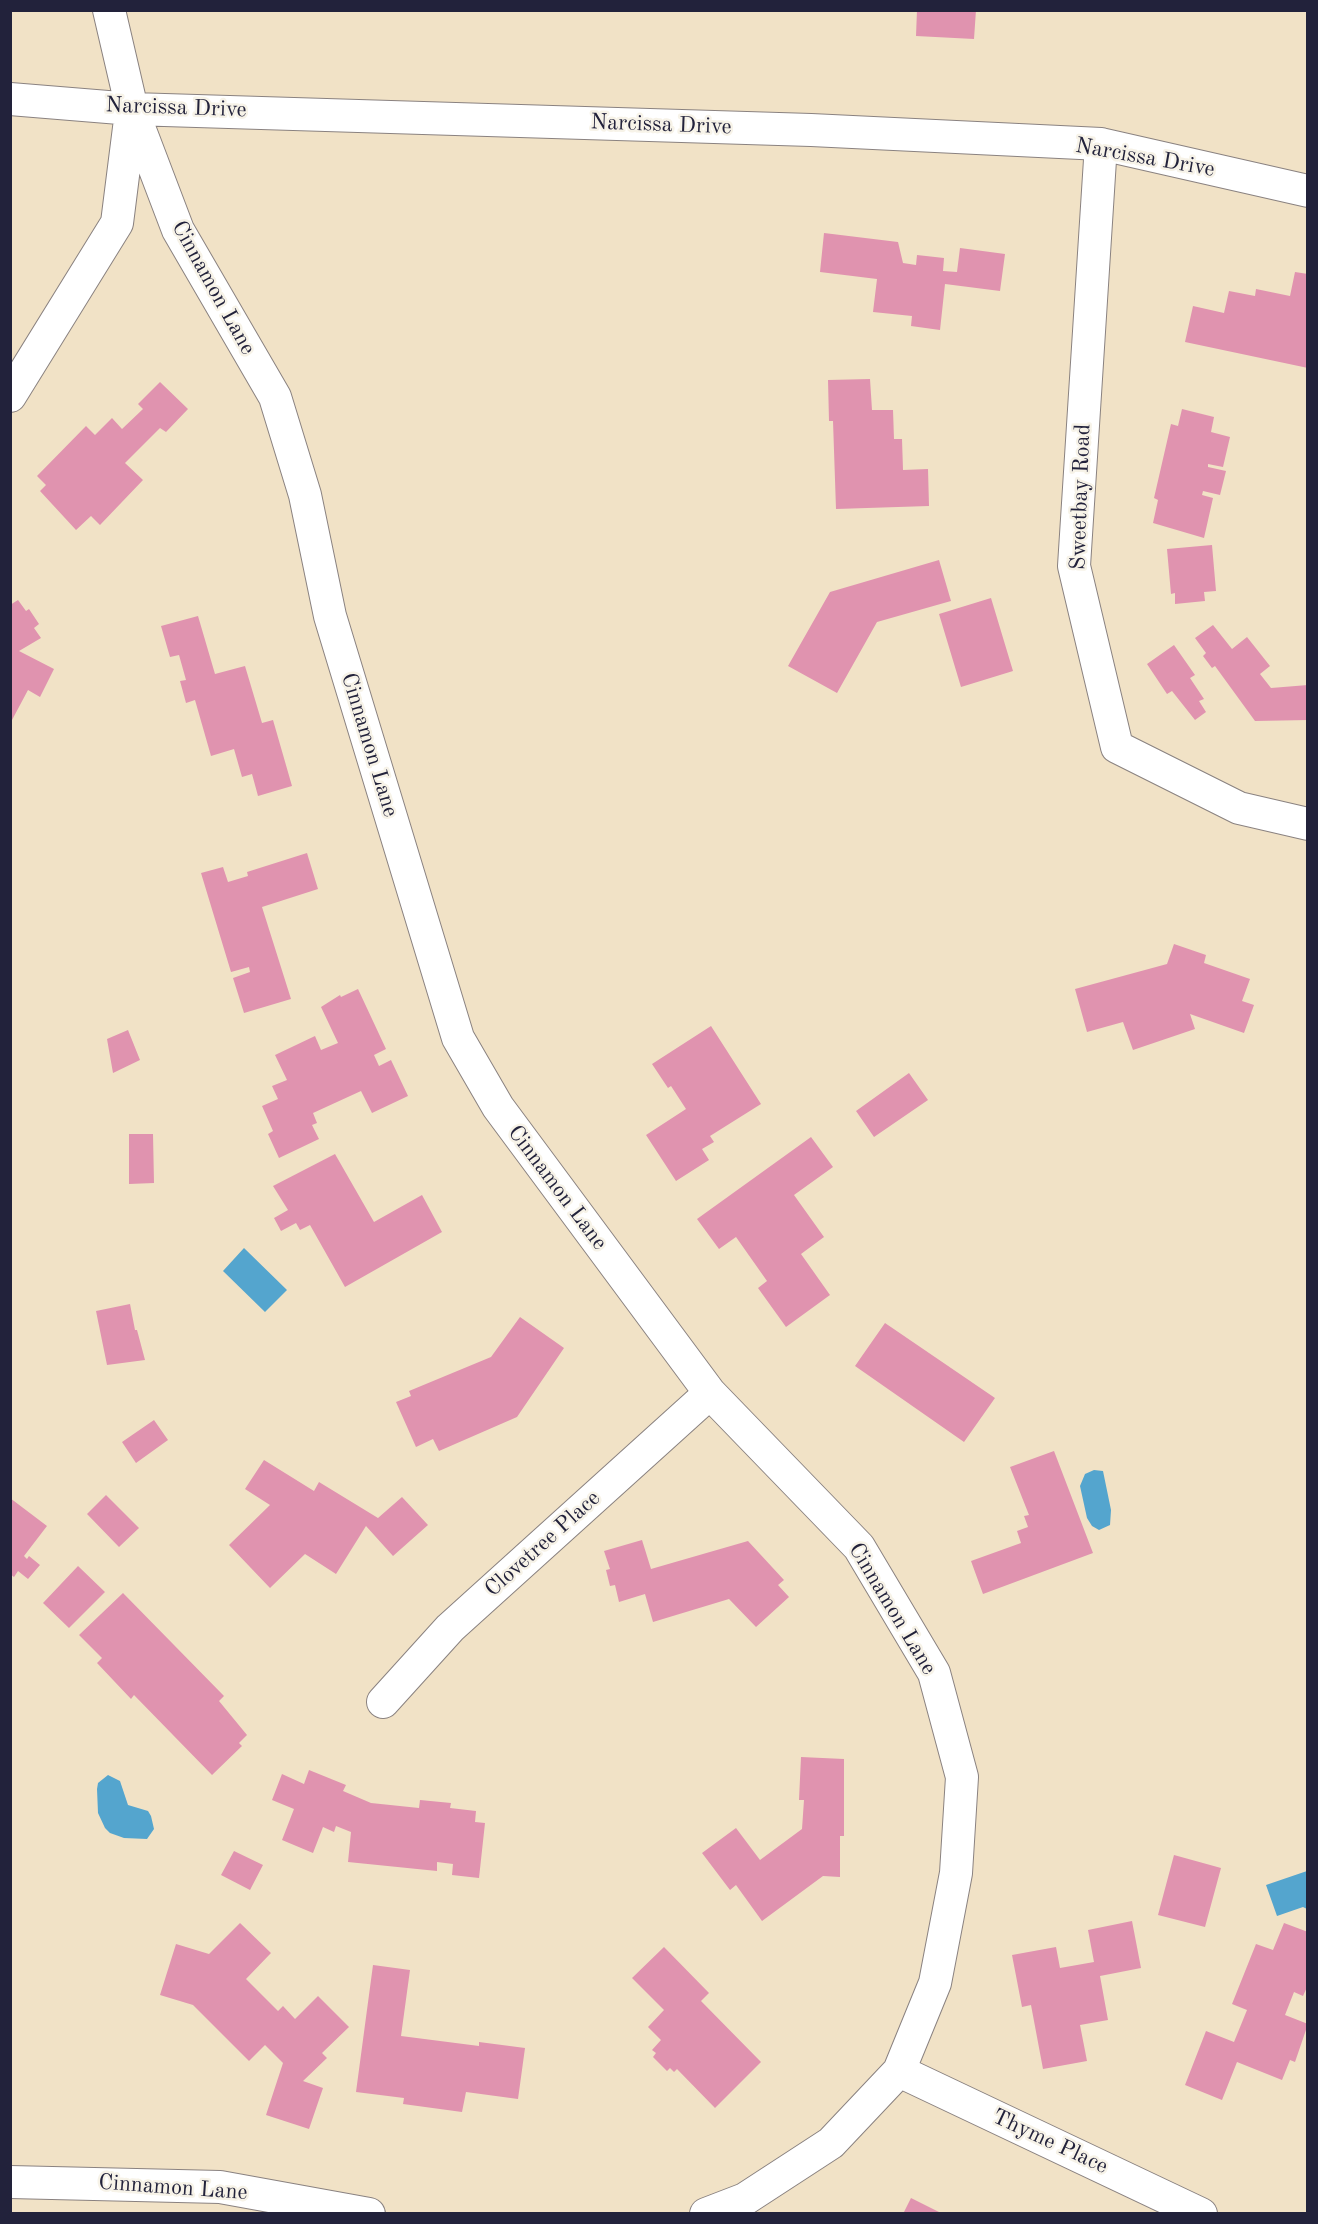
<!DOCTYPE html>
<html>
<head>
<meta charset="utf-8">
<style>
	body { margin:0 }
	#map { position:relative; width:1318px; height:2224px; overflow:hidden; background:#f1e2c6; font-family:"Old Standard TT",serif }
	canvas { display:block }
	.frame { position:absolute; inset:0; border:12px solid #22223b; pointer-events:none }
</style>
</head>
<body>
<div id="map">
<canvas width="1318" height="2224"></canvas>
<div class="frame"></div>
</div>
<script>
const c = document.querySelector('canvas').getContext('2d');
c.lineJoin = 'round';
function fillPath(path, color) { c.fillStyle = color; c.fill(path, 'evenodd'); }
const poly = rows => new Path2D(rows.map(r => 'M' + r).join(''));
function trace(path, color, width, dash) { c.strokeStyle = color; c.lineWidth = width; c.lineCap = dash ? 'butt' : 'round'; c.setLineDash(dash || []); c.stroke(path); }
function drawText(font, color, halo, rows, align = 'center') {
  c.font = font + ' "Old Standard TT",serif'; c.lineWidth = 5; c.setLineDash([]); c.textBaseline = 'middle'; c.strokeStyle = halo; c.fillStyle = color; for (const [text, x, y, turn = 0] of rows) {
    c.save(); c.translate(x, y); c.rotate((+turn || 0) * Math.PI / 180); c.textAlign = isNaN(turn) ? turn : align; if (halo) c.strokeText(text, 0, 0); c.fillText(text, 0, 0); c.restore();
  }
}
fillPath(poly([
	[244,1248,287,1290,265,1312,223,1271],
	[1094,1470,1103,1471,1111,1510,1110,1525,1099,1530,1092,1526,1087,1518,1080,1486,1085,1474],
	[108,1775,120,1781,128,1805,148,1811,151,1816,154,1829,147,1839,124,1838,110,1833,105,1828,98,1813,97,1789,98,1783],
	[1307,1871,1307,1909,1303,1907,1277,1916,1266,1885]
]), '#54a5ce');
fillPath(poly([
	[917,10,976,10,974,39,916,36],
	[824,233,898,242,903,263,916,265,917,255,944,258,943,271,957,272,960,248,1005,254,1000,291,945,284,940,330,911,326,912,316,873,312,877,279,820,272],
	[1295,272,1308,274,1308,368,1185,342,1193,306,1224,313,1229,291,1255,296,1256,289,1290,296],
	[870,379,872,410,893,410,894,439,902,439,903,470,928,469,929,506,836,509,833,421,829,421,828,380],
	[160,382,188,409,166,432,160,428,125,463,143,480,100,525,91,516,76,530,40,491,46,485,37,476,86,426,95,435,112,418,122,429,143,409,138,404],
	[1182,409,1214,417,1211,432,1230,437,1223,467,1208,464,1208,467,1226,471,1220,495,1203,491,1202,495,1213,498,1204,538,1153,523,1158,500,1154,498,1171,424,1178,426],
	[1212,545,1216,591,1204,592,1205,601,1175,604,1175,593,1171,594,1167,549],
	[939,560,951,601,877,622,837,693,788,666,830,592],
	[991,598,1013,671,961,687,939,614],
	[18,600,26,611,29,609,39,624,34,628,41,638,19,651,54,669,40,697,28,690,12,720,10,605],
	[198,616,215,674,245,666,262,723,273,720,292,786,258,796,252,774,242,777,234,749,211,756,195,700,186,703,180,681,186,680,179,655,170,657,161,626],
	[1213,625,1232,649,1247,637,1270,666,1260,674,1271,688,1308,685,1308,720,1255,721,1215,666,1212,668,1203,656,1206,653,1195,638],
	[1174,645,1195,675,1190,678,1204,699,1199,701,1206,712,1195,720,1172,691,1167,694,1147,664],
	[307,853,318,889,262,907,291,999,244,1013,233,978,250,972,249,967,231,972,201,873,223,867,228,882,248,876,247,872],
	[1174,944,1206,955,1204,963,1250,979,1242,1001,1254,1005,1244,1033,1190,1014,1195,1029,1133,1050,1123,1022,1087,1032,1075,989,1167,964],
	[358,989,386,1049,374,1055,379,1066,391,1060,408,1096,372,1113,361,1091,313,1113,317,1123,312,1125,319,1139,279,1158,268,1134,273,1131,262,1106,278,1099,272,1086,287,1080,275,1055,315,1036,321,1050,338,1043,321,1007,340,995,341,997],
	[711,1026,761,1104,710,1136,714,1142,702,1149,709,1160,676,1181,646,1135,686,1109,671,1086,668,1088,652,1064],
	[128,1030,140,1060,113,1073,107,1039],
	[909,1073,928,1100,874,1137,856,1111],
	[129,1134,153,1134,154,1183,129,1184],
	[811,1137,833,1167,794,1195,824,1237,801,1254,830,1295,786,1327,758,1288,767,1281,736,1237,719,1249,697,1219],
	[335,1154,374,1222,422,1195,442,1232,345,1287,310,1225,300,1230,296,1223,281,1231,274,1218,288,1210,273,1186],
	[130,1304,135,1330,137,1330,145,1360,107,1365,96,1311],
	[520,1317,564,1348,517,1417,439,1451,433,1439,416,1447,396,1402,411,1396,409,1391,491,1357],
	[885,1323,995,1398,964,1442,855,1366],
	[154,1420,168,1440,136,1463,122,1442],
	[1054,1451,1093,1553,983,1594,971,1561,1021,1543,1017,1531,1028,1527,1024,1516,1029,1515,1010,1467],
	[264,1460,314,1491,319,1482,378,1518,402,1497,428,1525,393,1556,366,1526,336,1574,305,1554,270,1588,229,1545,270,1505,245,1489],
	[106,1495,139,1528,119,1547,87,1514],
	[10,1498,47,1526,24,1556,27,1559,29,1556,40,1565,28,1579,18,1571,14,1577,10,1574],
	[642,1540,651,1569,748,1541,784,1580,778,1585,789,1597,756,1627,729,1599,653,1622,645,1594,619,1602,615,1585,610,1586,606,1570,610,1569,604,1551],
	[78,1566,105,1592,69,1628,43,1603],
	[123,1593,224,1696,219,1701,247,1735,239,1743,242,1746,212,1775,134,1695,131,1699,97,1663,102,1658,79,1635],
	[801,1757,844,1759,844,1836,840,1836,840,1877,823,1876,762,1921,736,1885,730,1890,702,1853,736,1828,760,1860,802,1829,804,1800,799,1800],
	[309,1770,346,1785,343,1791,371,1803,419,1808,420,1800,451,1803,450,1808,476,1811,475,1822,485,1823,479,1878,452,1875,453,1864,437,1862,437,1871,348,1862,351,1832,336,1826,334,1832,323,1827,313,1853,282,1840,294,1809,272,1800,282,1774,304,1784],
	[234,1851,263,1865,250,1890,221,1875],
	[1174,1855,1221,1868,1205,1927,1158,1915],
	[1132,1921,1141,1968,1100,1976,1108,2020,1080,2025,1087,2061,1043,2069,1031,2005,1022,2007,1012,1955,1056,1947,1060,1968,1094,1962,1088,1930],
	[240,1923,271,1953,246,1979,278,2011,283,2006,295,2019,318,1996,349,2027,322,2053,327,2058,303,2081,323,2088,309,2129,266,2115,283,2063,265,2045,249,2061,193,2005,160,1995,176,1944,209,1954],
	[1284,1923,1308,1932,1308,1985,1303,1996,1294,1992,1285,2015,1308,2024,1295,2062,1290,2060,1282,2080,1237,2062,1222,2100,1185,2085,1206,2031,1234,2042,1247,2010,1232,2004,1256,1944,1273,1950],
	[664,1947,709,1993,701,2001,761,2062,715,2108,677,2069,674,2072,670,2068,667,2071,653,2057,656,2053,652,2050,661,2040,648,2027,664,2010,632,1978],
	[373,1965,410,1970,401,2036,479,2046,479,2042,525,2048,518,2099,466,2092,462,2112,403,2104,404,2098,356,2092],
	[911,2198,943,2214,903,2214]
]), '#e093af');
const minor = poly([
	[109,10,132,109,178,230,275,397,305,495,330,616,458,1038,498,1107,710,1393,859,1547,934,1673,962,1777,956,1873,935,1983,899,2071,831,2143,745,2199,706,2214],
	[10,99,132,109,811,130,1101,144,1308,191],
	[1101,144,1074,566,1117,747,1239,808,1308,824],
	[10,396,117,223,131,112],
	[383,1702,450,1628,710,1393],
	[899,2071,1201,2214],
	[10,2182,220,2187,369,2214]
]);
trace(minor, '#8a8280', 34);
trace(minor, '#fff', 32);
drawText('22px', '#22223b', '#f7f3e8', [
	["Narcissa Drive",176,108,2],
	["Narcissa Drive",661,125,2],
	["Narcissa Drive",1145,158,10],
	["Cinnamon Lane",213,288,61],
	["Sweetbay Road",1081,497,-88],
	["Cinnamon Lane",369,745,73],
	["Cinnamon Lane",557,1188,53],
	["Clovetree Place",543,1544,-42],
	["Cinnamon Lane",892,1609,59],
	["Thyme Place",1050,2142,25],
	["Cinnamon Lane",173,2188,4]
]);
</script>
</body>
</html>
